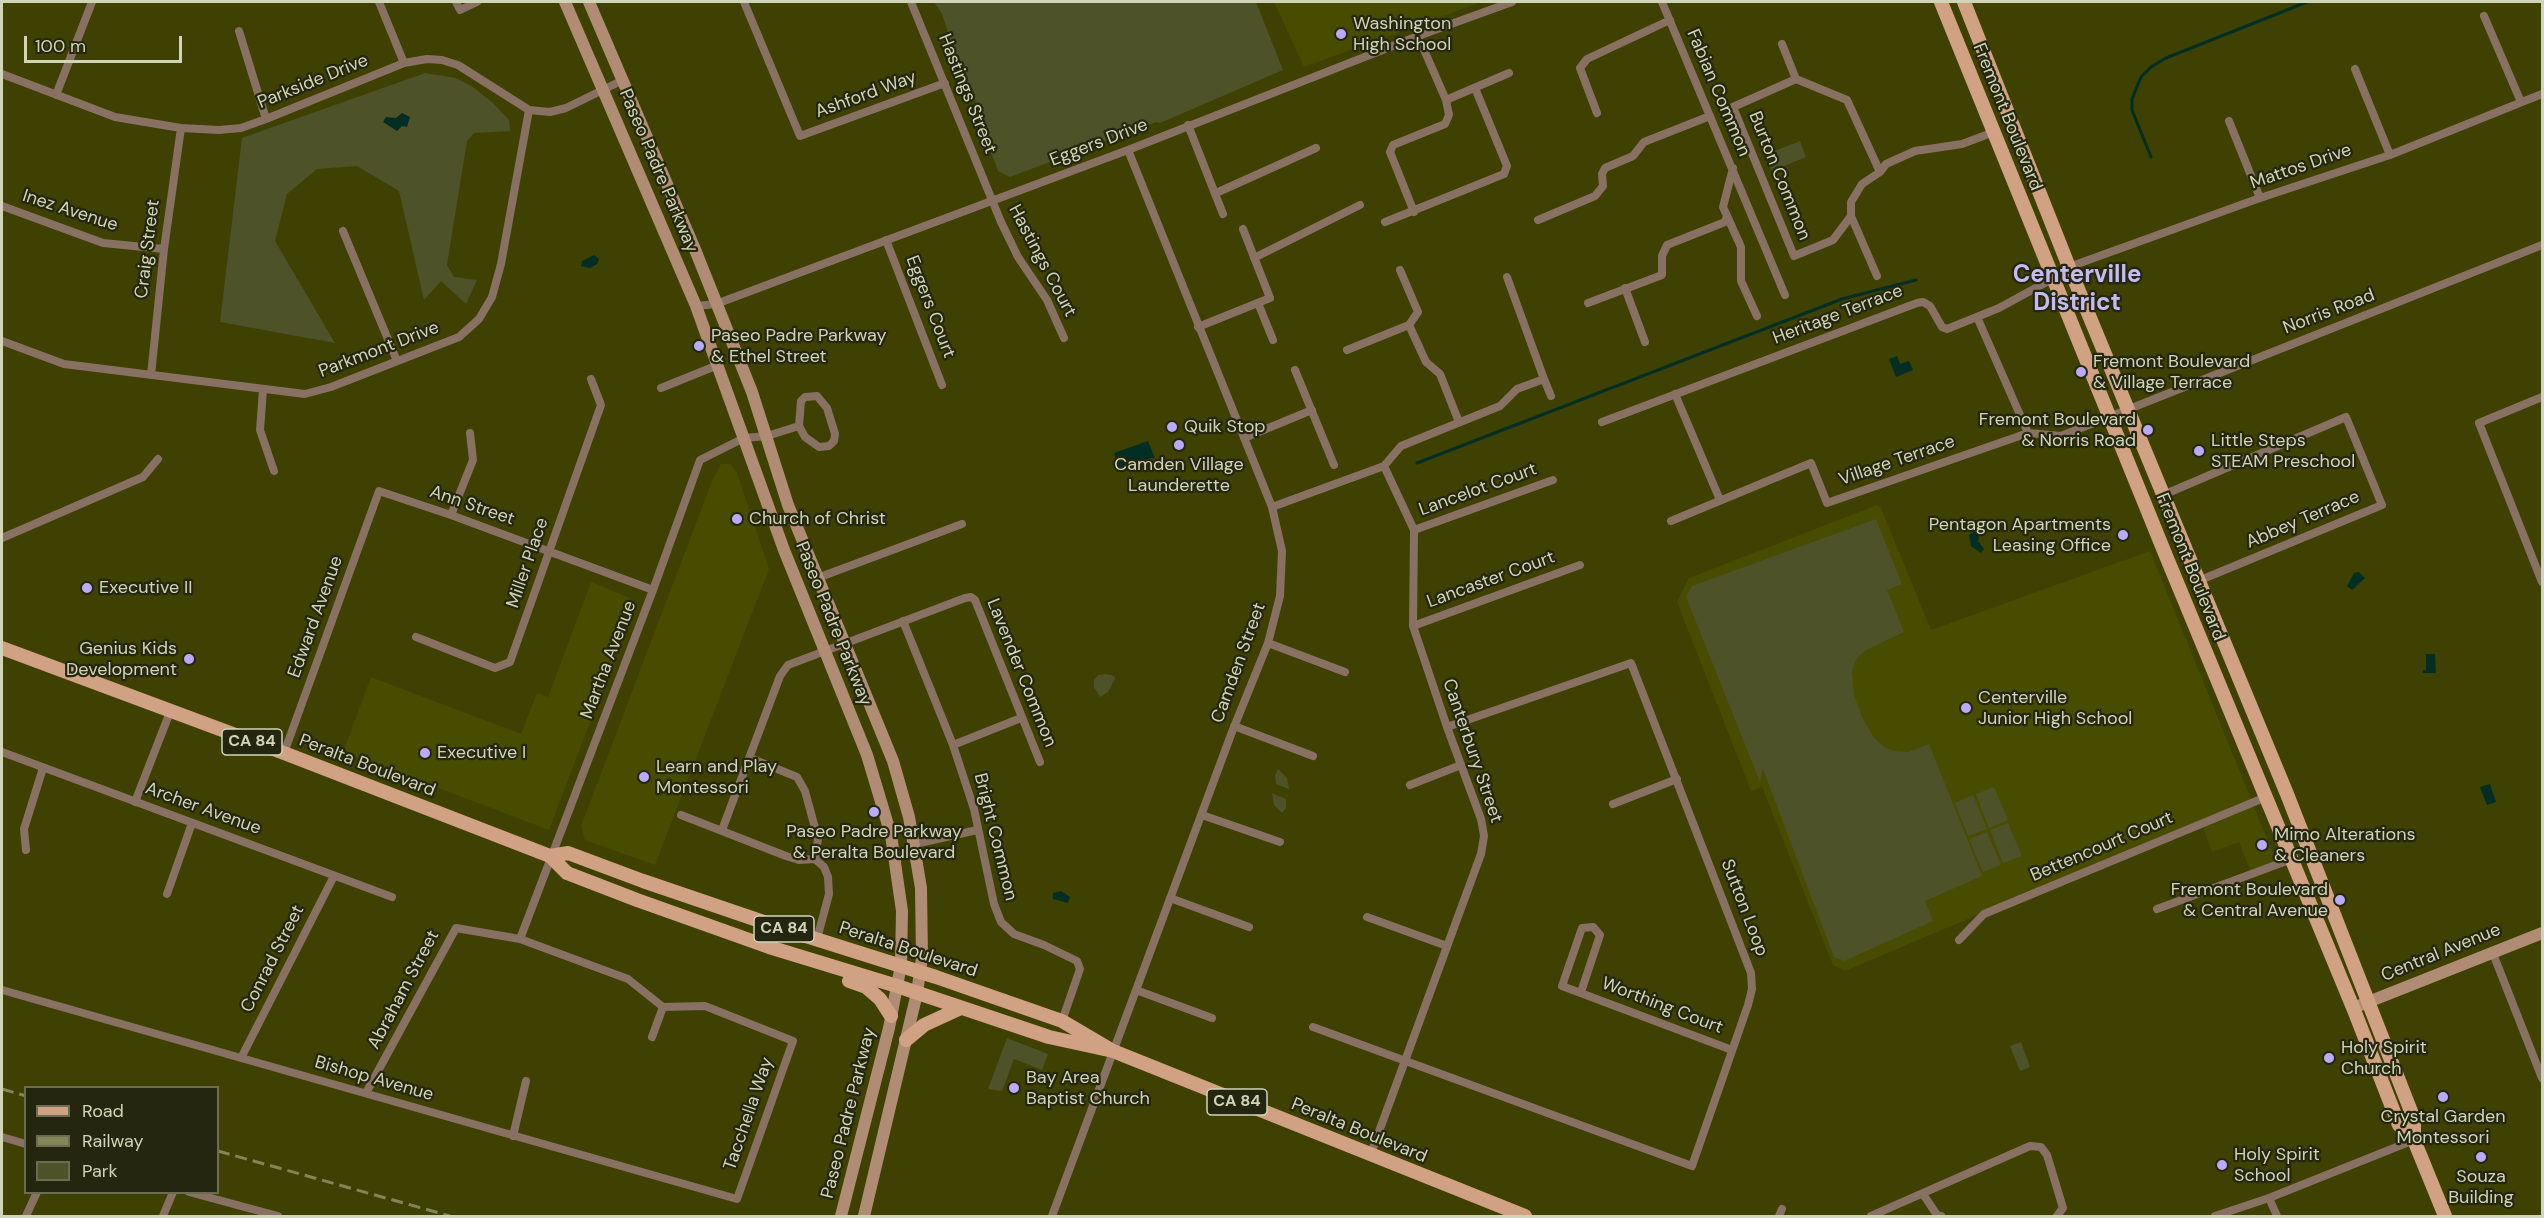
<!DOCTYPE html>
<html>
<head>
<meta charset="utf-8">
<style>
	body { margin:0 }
	#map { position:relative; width:2544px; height:1218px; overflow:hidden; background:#3e4102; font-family:"DM Sans",sans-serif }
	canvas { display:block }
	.frame { position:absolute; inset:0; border:3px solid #d1d5b8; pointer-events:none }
	.legend { position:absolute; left:24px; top:1086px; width:195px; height:108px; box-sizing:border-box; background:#25260f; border:2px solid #6a6c53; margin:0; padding:8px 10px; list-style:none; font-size:18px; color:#d1d5b8 }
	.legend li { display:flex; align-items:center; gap:12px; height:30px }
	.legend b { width:30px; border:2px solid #6a6c53 }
	.scale { position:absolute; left:24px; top:36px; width:158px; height:27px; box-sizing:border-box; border:3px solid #d1d5b8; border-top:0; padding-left:8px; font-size:18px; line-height:21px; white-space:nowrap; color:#d1d5b8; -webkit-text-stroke:4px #25260f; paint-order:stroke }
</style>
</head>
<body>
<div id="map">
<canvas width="2544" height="1218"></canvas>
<div class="frame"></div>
<ul class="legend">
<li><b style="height:8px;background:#d1a184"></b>Road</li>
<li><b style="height:8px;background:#828657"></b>Railway</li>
<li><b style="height:16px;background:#4e5228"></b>Park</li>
</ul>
<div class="scale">100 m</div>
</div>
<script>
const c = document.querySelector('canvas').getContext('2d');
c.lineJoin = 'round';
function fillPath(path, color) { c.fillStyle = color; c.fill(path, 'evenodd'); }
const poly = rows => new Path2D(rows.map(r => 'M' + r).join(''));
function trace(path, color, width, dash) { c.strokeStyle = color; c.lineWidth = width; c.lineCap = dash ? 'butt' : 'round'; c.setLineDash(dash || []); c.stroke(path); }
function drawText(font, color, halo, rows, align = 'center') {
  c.font = font + ' "DM Sans",sans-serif'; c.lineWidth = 4.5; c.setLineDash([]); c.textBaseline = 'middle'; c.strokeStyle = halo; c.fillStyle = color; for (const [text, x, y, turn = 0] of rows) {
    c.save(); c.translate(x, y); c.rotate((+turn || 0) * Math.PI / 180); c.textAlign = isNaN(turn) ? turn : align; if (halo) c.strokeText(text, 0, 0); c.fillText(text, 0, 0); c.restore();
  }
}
fillPath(poly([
	[1274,2,1481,2,1304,67],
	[721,464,730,464,737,473,769,569,655,865,585,840,581,826,712,481],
	[1877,505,1881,508,1931,630,2150,551,2251,799,1845,971,1833,965,1762,787,1751,791,1677,602,1689,578],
	[591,582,630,598,634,607,549,830,343,752,371,677,521,734,537,693,548,697],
	[2253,805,2277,862,2251,872,2239,842,2212,852,2203,827]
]), '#484c00');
fillPath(poly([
	[934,2,1256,2,1283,70,1160,123,1156,122,1010,177,998,171,981,126,973,90,954,63,948,46,947,29,942,14],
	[425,73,456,78,473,87,493,103,509,120,510,131,474,133,467,141,447,265,454,277,477,280,466,304,441,281,424,300,399,191,357,166,317,169,287,194,275,241,335,343,220,322,242,138],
	[1800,141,1806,157,1772,171,1765,155],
	[1876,519,1902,584,1887,590,1904,632,1866,650,1857,658,1852,670,1854,695,1862,717,1874,738,1884,747,1893,751,1908,752,1929,744,1982,876,1925,901,1933,921,1844,961,1834,957,1763,769,1760,782,1686,597,1692,586],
	[1106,674,1114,676,1115,679,1108,692,1100,697,1094,687,1094,680,1098,675],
	[1278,769,1287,778,1289,789,1276,784,1275,775],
	[1994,787,2008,820,1989,828,1976,794],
	[1272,793,1286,799,1286,808,1282,813,1274,805],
	[1973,795,1987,829,1968,836,1955,803],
	[2008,823,2022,856,2003,863,1990,830],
	[1987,832,2001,865,1983,872,1969,839],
	[1007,1038,1048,1054,1042,1070,1014,1059,1002,1091,988,1089],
	[2021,1042,2030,1067,2020,1071,2010,1046]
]), '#4e5228');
fillPath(poly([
	[402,113,410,117,407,127,402,126,397,131,383,122,386,117,396,118],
	[594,255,599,259,597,264,590,268,581,266,582,261],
	[1897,356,1900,364,1909,361,1913,370,1896,377,1889,359],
	[1148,441,1155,458,1150,458,1120,469,1114,453],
	[1977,530,1980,533,1978,541,1984,549,1981,553,1971,546,1969,535],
	[2359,572,2365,578,2352,590,2347,586,2354,573],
	[2426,654,2435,654,2436,673,2423,673,2423,670,2426,670],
	[2490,784,2496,802,2487,805,2480,787],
	[1061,891,1070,897,1068,903,1053,899,1053,893]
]), '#032e24');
trace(poly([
	[2151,157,2132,110,2132,99,2141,77,2151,67,2166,58,2307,2],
	[1417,463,1842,299,1916,280]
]), '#032e24', 3);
trace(poly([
	[379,2,404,63],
	[456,2,460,10,477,2],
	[744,2,800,136,945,83],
	[911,2,1001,222,1018,257,1047,300,1064,338],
	[1662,2,1785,295],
	[2484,16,2521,102],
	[239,31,266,119],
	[1782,44,1796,79],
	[2355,69,2390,155],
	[2,74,115,117,181,128,219,130,241,128,266,119,404,63,427,59,442,60,458,65,529,110,550,112,566,108,623,80],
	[56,95,92,2],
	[1446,100,1509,73],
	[1597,113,1580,68,1587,59,1670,20],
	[2229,121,2260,198],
	[1188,125,1223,214],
	[1733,168,1723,207,1741,247,1741,281,1757,316],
	[1880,172,1886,164,1915,151,1962,144,1994,132],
	[1216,193,1316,148],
	[2,206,103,243,164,249],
	[1414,212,1390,152,1393,145,1445,124,1449,115,1446,100,1418,36],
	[1851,216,1833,240,1794,256,1733,107,1796,79,1847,100,1880,172,1862,184,1851,202,1851,216,1877,276],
	[1538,220,1595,196,1603,186,1602,174,1605,168,1633,156,1644,142,1710,116],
	[1385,222,1504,174,1507,166,1475,88],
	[343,231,397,361],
	[886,240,942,385],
	[1254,258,1360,205],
	[1400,270,1418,312,1409,325,1426,362,1440,374,1459,422],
	[1625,288,1645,342],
	[1258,303,1273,340],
	[1588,303,1662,275,1662,256,1667,245,1725,222,1727,216],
	[696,306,716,304,1128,150,1418,36,1512,2],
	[1977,317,2028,433],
	[1198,327,1270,298,1243,229],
	[2,341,64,364,305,394,331,387,459,337,479,319,492,297,501,264,529,110],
	[1347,350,1409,325],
	[1295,370,1334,465],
	[151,375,164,249,181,128],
	[1544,379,1551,396],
	[661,388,718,365],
	[263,390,260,430,274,471],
	[1675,394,1720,500],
	[2542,397,2479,423,2542,582],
	[1602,422,1917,303,1923,302,1930,306,1942,327,1947,329,1999,308,2054,278,2069,267,2260,198,2390,155,2542,94],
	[1244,438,1312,410],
	[2163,495,2346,417,2382,505,2198,581],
	[1272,507,1384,466,1401,446,1500,406,1517,389,1544,379,1507,277],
	[451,515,473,460,470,433],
	[1671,521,1811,463,1827,503,2028,433,2061,436,2542,245],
	[1414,530,1553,480],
	[2,538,143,477,158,459],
	[820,577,962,524],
	[903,621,953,745,974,809,994,904,1001,922,1014,934,1044,945,1077,961,1080,969,1062,1021],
	[1413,626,1580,565],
	[416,637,495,668,510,662,601,405,591,379],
	[1268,643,1345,672],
	[1234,726,1313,756],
	[953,745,1021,718],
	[2,752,392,897],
	[284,753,379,491,451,515,653,590],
	[750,758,797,777,805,791,818,839,815,859],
	[1410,785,1461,765],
	[135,802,170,712],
	[1613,804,1677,779],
	[681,815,786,856,799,860,815,859],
	[1202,815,1280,842],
	[722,830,780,676,788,665,965,598,971,597,975,600,1040,762],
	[915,844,977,830],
	[26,850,24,829,43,768],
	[815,859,824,867,828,877,829,894,817,939],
	[167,894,192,823],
	[1170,898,1249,927],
	[2157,909,2292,859],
	[1367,917,1447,946],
	[520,939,653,590,700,460,744,438,767,436,799,426,805,437,819,447,829,446,834,441,835,434,827,408,817,396,805,397,801,401,799,426],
	[1959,940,1984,914,2266,797],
	[2492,951,2542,1078],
	[2,990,737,1199,793,1041,705,1006,663,1007,628,979,520,939,456,928,366,1093],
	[1136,990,1212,1018],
	[1581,992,1600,935,1593,927,1582,928,1562,986,1732,1050],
	[1313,1027,1692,1166,1748,1005,1752,989,1751,973,1631,663,1447,727],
	[652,1037,663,1007],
	[241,1058,334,876],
	[513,1136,526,1081],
	[2,1137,26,1144],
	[1370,1156,1481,854,1484,836,1481,819,1447,727,1413,626,1414,530,1384,466],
	[189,1192,278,1216],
	[1923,1194,1937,1215,1941,1216],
	[2269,1198,2277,1216],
	[26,1216,37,1192],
	[163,1216,173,1192],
	[1052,1216,1232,732,1268,643,1280,596,1282,551,1272,507,1128,150],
	[1779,1216,1782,1209],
	[1871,1216,2030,1146,2041,1147,2047,1155,2063,1208,2057,1216],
	[2215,1216,2269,1198,2414,1140]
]), '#887062', 8);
trace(poly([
	[565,2,696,306,784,550,867,755,891,835,902,911,901,965,889,1028,841,1216],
	[589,2,694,247,752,392,788,505,893,761,909,817,921,888,922,958,917,993,864,1216],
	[2353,1008,2542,933]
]), '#b18c75', 12);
trace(poly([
	[1941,2,2164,551,2354,1010,2399,1125,2414,1140],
	[1964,2,2069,267,2287,794,2414,1119,2414,1140,2445,1216],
	[2,648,284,753,550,856,567,873,637,900,769,947,897,986,1049,1037,1113,1051],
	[550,856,568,853,643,881,787,930,936,977,1062,1021,1113,1051,1525,1216],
	[849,981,866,987,880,999,891,1016],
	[906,1040,924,1025,961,1008]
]), '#d1a184', 14);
trace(poly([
	[2,1089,26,1096],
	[218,1151,450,1216]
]), '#828657', 3, [12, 6]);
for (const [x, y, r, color] of [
	[1341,34,6,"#baaaf7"],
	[699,346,6,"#baaaf7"],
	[2081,372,6,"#baaaf7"],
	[1172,427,6,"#baaaf7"],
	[2148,430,6,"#baaaf7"],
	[1179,445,6,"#baaaf7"],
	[2199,451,6,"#baaaf7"],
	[737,519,6,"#baaaf7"],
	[2123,535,6,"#baaaf7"],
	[87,588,6,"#baaaf7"],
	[189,659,6,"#baaaf7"],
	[1966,708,6,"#baaaf7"],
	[425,753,6,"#baaaf7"],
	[644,777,6,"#baaaf7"],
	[874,812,6,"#baaaf7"],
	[2262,845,6,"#baaaf7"],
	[2340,900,6,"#baaaf7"],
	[2329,1058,6,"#baaaf7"],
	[1014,1088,6,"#baaaf7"],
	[2443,1097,6,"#baaaf7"],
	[2481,1157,6,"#baaaf7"],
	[2222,1165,6,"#baaaf7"]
]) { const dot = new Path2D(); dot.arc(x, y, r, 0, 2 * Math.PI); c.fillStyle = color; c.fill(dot); trace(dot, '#25260f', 2); }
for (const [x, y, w] of [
	[252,742,60],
	[784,929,60],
	[1237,1102,60]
]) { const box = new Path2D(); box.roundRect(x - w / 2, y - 13, w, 26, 4.5); c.fillStyle = '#25260f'; c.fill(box); trace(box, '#d1d5b8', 1.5); }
drawText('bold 16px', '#d1d5b8', null, [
	["CA 84",252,742],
	["CA 84",784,929],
	["CA 84",1237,1102]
]);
drawText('18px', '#d1d5b8', '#25260f', [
	["Washington",1353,24],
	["High School",1353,45],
	["Paseo Padre Parkway",711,336],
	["& Ethel Street",711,357],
	["Fremont Boulevard",2093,362],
	["& Village Terrace",2093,383],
	["Fremont Boulevard",2136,420,"right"],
	["& Norris Road",2136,441,"right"],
	["Quik Stop",1184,427],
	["Little Steps",2211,441],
	["STEAM Preschool",2211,462],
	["Camden Village",1179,465,"center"],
	["Launderette",1179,486,"center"],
	["Church of Christ",749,519],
	["Pentagon Apartments",2111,525,"right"],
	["Leasing Office",2111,546,"right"],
	["Executive II",99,588],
	["Genius Kids",177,649,"right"],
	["Development",177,670,"right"],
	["Centerville",1978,698],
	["Junior High School",1978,719],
	["Executive I",437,753],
	["Learn and Play",656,767],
	["Montessori",656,788],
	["Paseo Padre Parkway",874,832,"center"],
	["& Peralta Boulevard",874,853,"center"],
	["Mimo Alterations",2274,835],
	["& Cleaners",2274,856],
	["Fremont Boulevard",2328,890,"right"],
	["& Central Avenue",2328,911,"right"],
	["Holy Spirit",2341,1048],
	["Church",2341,1069],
	["Bay Area",1026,1078],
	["Baptist Church",1026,1099],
	["Crystal Garden",2443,1117,"center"],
	["Montessori",2443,1138,"center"],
	["Holy Spirit",2234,1155],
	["School",2234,1176],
	["Souza",2481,1177,"center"],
	["Building",2481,1198,"center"]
], 'left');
drawText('18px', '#d1d5b8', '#25260f', [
	["Parkside Drive",313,82,-22],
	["Fabian Common",1718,93,67],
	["Hastings Street",967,94,68],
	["Ashford Way",866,95,-20],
	["Fremont Boulevard",2007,117,68],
	["Eggers Drive",1099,143,-21],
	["Mattos Drive",2301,167,-19],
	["Paseo Padre Parkway",658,171,67],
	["Burton Common",1779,176,68],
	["Inez Avenue",70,211,18],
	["Craig Street",148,249,-83],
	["Hastings Court",1042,261,62],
	["Eggers Court",930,307,69],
	["Norris Road",2329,312,-21],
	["Heritage Terrace",1838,315,-21],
	["Parkmont Drive",379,350,-21],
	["Village Terrace",1897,461,-19],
	["Lancelot Court",1478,490,-20],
	["Ann Street",472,506,19],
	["Abbey Terrace",2303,520,-23],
	["Miller Place",528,563,-71],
	["Fremont Boulevard",2190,567,68],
	["Lancaster Court",1491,580,-20],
	["Edward Avenue",316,617,-70],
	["Paseo Padre Parkway",833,624,68],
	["Martha Avenue",609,660,-69],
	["Camden Street",1239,663,-70],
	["Lavender Common",1021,673,68],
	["Canterbury Street",1472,751,71],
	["Peralta Boulevard",367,766,21],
	["Archer Avenue",203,809,20],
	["Bright Common",995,837,76],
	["Bettencourt Court",2102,847,-23],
	["Sutton Loop",1744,908,69],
	["Peralta Boulevard",908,950,18],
	["Central Avenue",2441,953,-22],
	["Conrad Street",273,959,-63],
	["Abraham Street",404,990,-62],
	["Worthing Court",1662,1006,21],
	["Bishop Avenue",374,1079,16],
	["Paseo Padre Parkway",849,1113,-76],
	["Tacchella Way",749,1114,-71],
	["Peralta Boulevard",1359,1131,22]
]);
drawText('bold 24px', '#c5bbf4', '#25260f', [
	["Centerville",2077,276],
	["District",2077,304]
]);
</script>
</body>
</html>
